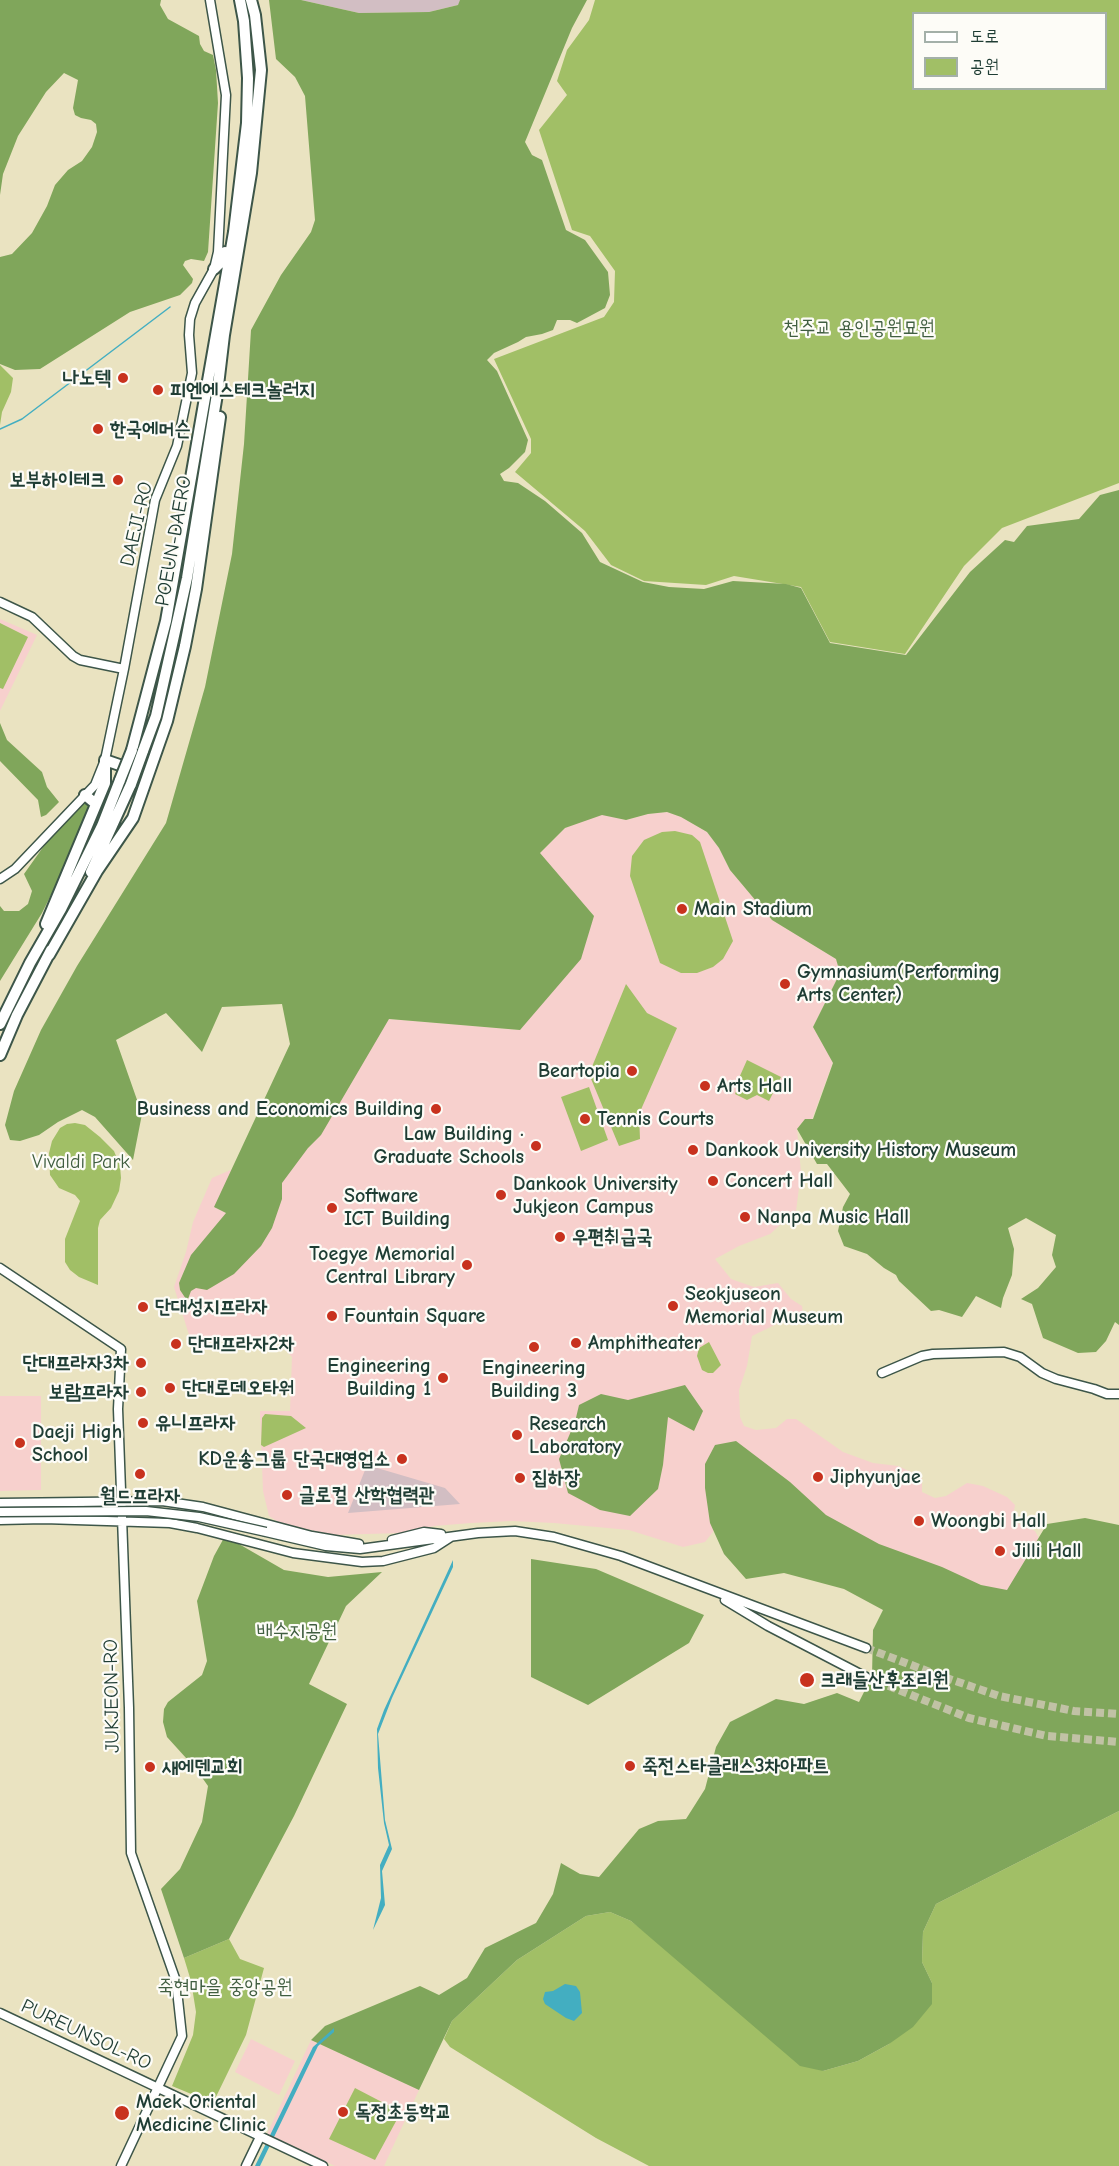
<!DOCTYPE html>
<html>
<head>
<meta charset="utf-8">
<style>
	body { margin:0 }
	#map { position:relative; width:1119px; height:2166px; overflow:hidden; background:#eae3c1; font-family:"Comic Neue","Poor Story",sans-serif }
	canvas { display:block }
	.legend { position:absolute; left:912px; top:12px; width:195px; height:78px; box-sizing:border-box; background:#fdfcf7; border:2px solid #a4b0a9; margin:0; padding:8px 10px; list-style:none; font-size:18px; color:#1f3d34 }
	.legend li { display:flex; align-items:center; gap:12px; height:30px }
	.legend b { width:30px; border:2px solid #a4b0a9 }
</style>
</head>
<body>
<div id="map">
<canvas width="1119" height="2166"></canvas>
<ul class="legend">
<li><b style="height:8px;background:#fff"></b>도로</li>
<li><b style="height:16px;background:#a1bf66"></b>공원</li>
</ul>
</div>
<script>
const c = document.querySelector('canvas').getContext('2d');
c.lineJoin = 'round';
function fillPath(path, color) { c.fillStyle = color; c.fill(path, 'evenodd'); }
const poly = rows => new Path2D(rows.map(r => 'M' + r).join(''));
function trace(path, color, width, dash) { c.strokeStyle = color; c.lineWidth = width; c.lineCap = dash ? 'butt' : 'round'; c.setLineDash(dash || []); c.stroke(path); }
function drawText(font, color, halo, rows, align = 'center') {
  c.font = font + ' "Comic Neue","Poor Story",sans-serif'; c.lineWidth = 4.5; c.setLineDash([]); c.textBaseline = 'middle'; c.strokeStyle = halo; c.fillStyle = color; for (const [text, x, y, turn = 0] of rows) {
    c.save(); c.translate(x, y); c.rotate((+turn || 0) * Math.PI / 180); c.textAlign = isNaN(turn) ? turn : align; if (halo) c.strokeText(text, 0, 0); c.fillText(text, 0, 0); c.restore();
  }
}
fillPath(poly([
	[0,619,37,635,0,711],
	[667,812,681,817,707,832,719,848,730,870,772,920,836,959,840,973,813,1027,833,1062,812,1119,805,1119,797,1129,801,1172,796,1211,770,1234,739,1246,715,1259,731,1279,754,1287,778,1283,791,1299,802,1306,803,1314,794,1319,789,1318,752,1336,747,1366,739,1390,740,1417,744,1426,756,1430,776,1428,787,1419,796,1419,843,1452,873,1463,898,1466,922,1477,922,1492,935,1498,946,1496,967,1483,983,1486,1007,1497,1015,1505,1013,1517,1019,1524,1035,1531,1042,1544,1012,1595,735,1504,705,1542,683,1547,629,1530,554,1523,512,1521,471,1523,434,1526,402,1533,332,1535,280,1523,269,1516,263,1491,260,1411,290,1411,292,1357,277,1341,257,1339,190,1338,174,1287,186,1252,193,1222,212,1178,249,1162,389,1019,520,1030,594,916,539,854,565,828,602,814,626,820,648,814],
	[0,1396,41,1396,41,1490,0,1491],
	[251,2039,295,2061,279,2095,235,2072],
	[311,2040,419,2090,384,2166,335,2166,267,2134]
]), '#f7d0cd');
fillPath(poly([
	[301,0,461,0,458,5,429,12,359,13],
	[367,1465,445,1488,460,1504,348,1513]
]), '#d2bec3');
fillPath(poly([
	[595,0,1119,0,1119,483,1002,528,964,566,905,654,830,642,801,587,734,576,706,585,644,581,611,565,585,531,515,472,531,453,531,439,494,359,604,317,614,302,615,271,590,236,572,230,539,130,567,95,557,81,567,50,589,20],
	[914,14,1106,14,1106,88,914,88],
	[0,365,13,378,11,392,2,412,0,425],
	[0,623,28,637,3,689,0,688],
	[675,831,692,835,700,842,733,941,723,959,713,967,697,973,681,973,660,963,630,876,632,856,644,840,662,832],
	[626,984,647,1013,677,1028,639,1114,640,1139,619,1146,589,1074],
	[747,1060,781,1077,769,1101,757,1095,747,1100,735,1094,740,1081,739,1078],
	[589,1087,608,1140,581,1151,561,1097],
	[75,1123,85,1125,100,1137,114,1151,120,1166,121,1178,119,1191,111,1208,100,1220,98,1228,98,1285,79,1277,70,1270,65,1262,65,1239,80,1201,75,1195,59,1188,50,1175,49,1153,52,1141,60,1128,67,1124],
	[709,1342,721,1365,713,1373,708,1373,702,1370,697,1356,699,1348],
	[265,1414,291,1416,306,1428,264,1447,261,1445,262,1418],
	[1119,1811,1119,2166,649,2166,596,2138,450,2047,444,2039,452,2021,517,1960,586,1916,610,1912,631,1921,823,2071,858,2061,889,2044,932,1983,922,1962,923,1932,936,1904],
	[229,1939,240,1959,264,1968,246,2035,213,2103,172,2086,193,2035,196,2012,191,1981,184,1958],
	[355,2088,401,2112,375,2160,329,2139]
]), '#a1bf66');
fillPath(poly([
	[0,0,161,0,160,5,168,19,199,36,200,44,204,51,213,55,216,70,218,103,208,252,204,261,191,259,185,261,183,265,193,279,192,283,180,295,130,312,40,369,15,370,0,364,0,257,12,254,32,233,47,206,55,185,68,170,82,161,92,147,97,132,96,124,91,120,81,118,75,115,73,108,78,80,64,73,46,92,18,136,3,174,0,195],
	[269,0,301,0,359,13,429,12,458,5,460,0,587,0,572,28,525,142,532,155,542,160,566,230,585,240,608,272,610,295,605,308,577,323,570,320,557,320,553,330,542,334,526,337,518,342,494,353,487,360,497,371,528,440,525,452,509,468,500,474,504,481,518,483,545,501,582,533,600,562,643,582,669,587,704,589,733,581,786,584,801,588,830,643,906,655,970,572,1005,540,1014,542,1027,526,1079,519,1100,495,1119,490,1119,1325,1115,1322,1106,1341,1096,1352,1078,1353,1043,1338,1032,1304,1021,1299,1038,1288,1056,1267,1052,1255,1056,1235,1026,1218,1008,1228,1014,1249,1012,1275,1003,1298,1001,1308,976,1296,962,1317,939,1310,931,1311,899,1281,896,1275,884,1268,867,1254,844,1246,838,1231,843,1207,850,1194,827,1164,817,1164,797,1129,805,1119,813,1119,833,1063,813,1027,840,973,836,959,772,920,730,870,719,848,707,832,681,817,667,812,648,814,626,820,602,815,565,828,540,853,594,916,581,959,520,1030,389,1019,321,1135,308,1148,282,1183,282,1199,272,1228,261,1246,234,1274,207,1290,196,1288,191,1291,188,1299,186,1299,180,1290,179,1283,191,1255,226,1213,214,1207,290,1044,282,1004,222,1007,202,1052,166,1013,116,1040,142,1114,133,1160,95,1117,82,1110,58,1122,39,1135,20,1141,10,1140,5,1125,14,1091,41,1030,77,966,166,823,205,687,232,554,244,444,251,330,281,275,311,232,315,220,305,96,295,77,276,59],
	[0,723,7,740,42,772,47,787,59,802,46,815,41,817,38,800,0,761],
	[87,800,91,804,72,853,42,913,0,981,0,906,4,911,19,911,28,904,32,891,24,874,46,843],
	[685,1385,703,1411,694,1431,668,1417,663,1465,658,1489,630,1516,600,1510,568,1493,559,1459,575,1422,579,1405,601,1394,628,1400],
	[736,1441,790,1482,826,1515,879,1544,942,1567,981,1585,1007,1590,1047,1524,1085,1518,1119,1525,1119,1811,936,1904,923,1932,922,1962,932,1983,932,2004,913,2027,889,2044,858,2061,823,2071,800,2066,631,1921,610,1912,586,1916,517,1960,452,2021,419,2090,311,2040,325,2026,420,1986,439,1995,467,1978,485,1948,536,1923,553,1894,561,1863,580,1874,599,1877,639,1829,658,1821,686,1819,705,1789,716,1747,730,1722,776,1699,804,1704,837,1693,859,1702,872,1676,873,1630,883,1610,844,1589,784,1573,746,1579,724,1554,710,1523,705,1488,705,1464,715,1445],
	[225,1536,284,1570,328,1577,382,1572,346,1606,309,1684,347,1704,294,1816,229,1939,184,1958,161,1889,180,1869,202,1822,208,1786,196,1769,167,1737,163,1722,164,1709,168,1702,202,1675,207,1661,197,1601,214,1556],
	[531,1559,596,1569,704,1615,689,1643,588,1705,531,1677]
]), '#80a65b');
fillPath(poly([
	[453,1560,453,1567,392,1698,378,1734,385,1820,392,1849,382,1871,385,1905,373,1930,381,1898,380,1865,389,1845,384,1823,378,1768,377,1729,384,1710],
	[565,1984,576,1986,580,1992,582,2013,574,2021,566,2018,545,2004,543,1999,545,1992,553,1991],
	[334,2028,334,2032,318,2046,260,2166,255,2166,313,2047]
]), '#43aec1');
trace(poly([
	[0,429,22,419,170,307]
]), '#43aec1', 1.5);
trace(poly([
	[866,1648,938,1675,999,1696,1074,1711,1119,1714],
	[866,1677,969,1718,1047,1736,1119,1742]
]), '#c1c2a5', 8, [8, 4]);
const secondary = poly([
	[0,602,32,617,73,656,80,660,124,669],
	[0,879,15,869,95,785,105,760,124,669,155,500,177,446,192,373,189,335,190,319,195,303,214,269,218,252,226,95,210,0],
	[0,1268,121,1349,118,1409,129,1708,131,1853,176,1981,182,2036,121,2166],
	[882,1373,922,1356,933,1354,1004,1352,1020,1357,1042,1373,1056,1379,1094,1389,1107,1394,1119,1394],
	[0,1503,162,1501,203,1507,312,1536,359,1544],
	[0,1520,44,1519,170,1523,197,1528,293,1553,362,1562,383,1561,434,1548,451,1537],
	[266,1532,326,1546,360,1549,478,1533,515,1531,554,1537,621,1556,866,1648],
	[392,1540,424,1532,441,1534],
	[725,1600,768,1626,866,1677],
	[0,2013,323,2166],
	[246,2166,260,2137]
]);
const highway = poly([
	[214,269,222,261,225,252],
	[132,750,166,621,234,232,247,123,248,78,244,21,240,0],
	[143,751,156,716,187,578,217,394,224,335,251,173,261,70,255,15,251,0],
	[85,795,96,804],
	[91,872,131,784],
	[46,924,105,783,105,760,134,770],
	[49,955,97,871,133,818,167,721,185,646,196,589,220,417],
	[0,1024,30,963,61,909,102,826,120,780],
	[0,1055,17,1015,51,950]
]);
trace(secondary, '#3d5649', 11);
trace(highway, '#3d5649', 14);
trace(secondary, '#fff', 8);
trace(highway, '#fff', 10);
const secondaryBridge = poly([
	[0,1512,146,1511,199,1517,266,1532]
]);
const highwayBridge = poly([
	[120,780,132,750],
	[131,784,143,751]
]);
trace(secondaryBridge, '#3d5649', 11, []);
trace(highwayBridge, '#3d5649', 14, []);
trace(secondaryBridge, '#fff', 8);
trace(highwayBridge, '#fff', 10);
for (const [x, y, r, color] of [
	[123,378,6,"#c8321e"],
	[158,390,6,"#c8321e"],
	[98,429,6,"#c8321e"],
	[118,480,6,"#c8321e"],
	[682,909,6,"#c8321e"],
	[785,984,6,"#c8321e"],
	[632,1071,6,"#c8321e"],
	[705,1086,6,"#c8321e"],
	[436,1109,6,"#c8321e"],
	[585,1119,6,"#c8321e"],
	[536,1146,6,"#c8321e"],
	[693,1150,6,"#c8321e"],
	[713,1181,6,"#c8321e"],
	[501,1195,6,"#c8321e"],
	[332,1208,6,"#c8321e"],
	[745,1217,6,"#c8321e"],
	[560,1237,6,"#c8321e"],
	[467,1265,6,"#c8321e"],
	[673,1306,6,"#c8321e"],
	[143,1307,6,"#c8321e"],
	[332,1316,6,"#c8321e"],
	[576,1343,6,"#c8321e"],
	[176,1344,6,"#c8321e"],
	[534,1347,6,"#c8321e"],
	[141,1363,6,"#c8321e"],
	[443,1378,6,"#c8321e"],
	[170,1388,6,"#c8321e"],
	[141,1392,6,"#c8321e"],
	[143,1423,6,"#c8321e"],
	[517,1435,6,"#c8321e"],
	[20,1443,6,"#c8321e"],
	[402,1459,6,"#c8321e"],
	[140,1474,6,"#c8321e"],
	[818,1477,6,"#c8321e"],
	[520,1478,6,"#c8321e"],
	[287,1495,6,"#c8321e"],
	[919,1521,6,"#c8321e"],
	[1000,1551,6,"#c8321e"],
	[807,1680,8,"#c8321e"],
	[630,1766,6,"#c8321e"],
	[150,1767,6,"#c8321e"],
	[343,2112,6,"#c8321e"],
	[122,2113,8,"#c8321e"]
]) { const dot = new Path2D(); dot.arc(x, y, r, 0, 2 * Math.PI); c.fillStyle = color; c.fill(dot); trace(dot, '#fdfcf7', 2); }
drawText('20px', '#405e40', '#fdfcf7', [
	["천주교 용인공원묘원",859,328],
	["Vivaldi Park",81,1162],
	["배수지공원",297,1631],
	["죽현마을 중앙공원",225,1987]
]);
drawText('bold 20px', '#1f3d34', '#fdfcf7', [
	["나노텍",111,378,"right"],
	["피엔에스테크놀러지",170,390],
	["한국에머슨",110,429],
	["보부하이테크",106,480,"right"],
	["Main Stadium",694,909],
	["Gymnasium(Performing",797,972],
	["Arts Center)",797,995],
	["Beartopia",620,1071,"right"],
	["Arts Hall",717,1086],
	["Business and Economics Building",424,1109,"right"],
	["Tennis Courts",597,1119],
	["Law Building ·",524,1134,"right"],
	["Graduate Schools",524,1157,"right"],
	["Dankook University History Museum",705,1150],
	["Concert Hall",725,1181],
	["Dankook University",513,1184],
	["Jukjeon Campus",513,1207],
	["Software",344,1196],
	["ICT Building",344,1219],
	["Nanpa Music Hall",757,1217],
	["우편취급국",572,1237],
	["Toegye Memorial",455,1254,"right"],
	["Central Library",455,1277,"right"],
	["Seokjuseon",685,1294],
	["Memorial Museum",685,1317],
	["단대성지프라자",155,1307],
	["Fountain Square",344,1316],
	["Amphitheater",588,1343],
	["단대프라자2차",188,1344],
	["단대프라자3차",129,1363,"right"],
	["Engineering",431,1366,"right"],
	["Building 1",431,1389,"right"],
	["Engineering",534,1368,"center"],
	["Building 3",534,1391,"center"],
	["단대로데오타워",182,1388],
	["보람프라자",129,1392,"right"],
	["유니프라자",155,1423],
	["Research",529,1424],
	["Laboratory",529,1447],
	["Daeji High",32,1432],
	["School",32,1455],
	["KD운송그룹 단국대영업소",390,1459,"right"],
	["Jiphyunjae",830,1477],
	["집하장",532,1478],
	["글로컬 산학협력관",299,1495],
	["월드프라자",140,1496,"center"],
	["Woongbi Hall",931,1521],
	["Jilli Hall",1012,1551],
	["크래들산후조리원",820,1680],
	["죽전스타클래스3차아파트",642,1766],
	["새에덴교회",162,1767],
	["Maek Oriental",136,2102],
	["Medicine Clinic",136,2125],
	["독정초등학교",355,2112]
], 'left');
drawText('20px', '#1f3d34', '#fdfcf7', [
	["DAEJI-RO",137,524,-77],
	["POEUN-DAERO",174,541,-80],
	["JUKJEON-RO",112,1696,-91],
	["PUREUNSOL-RO",86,2035,25]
]);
</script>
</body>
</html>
